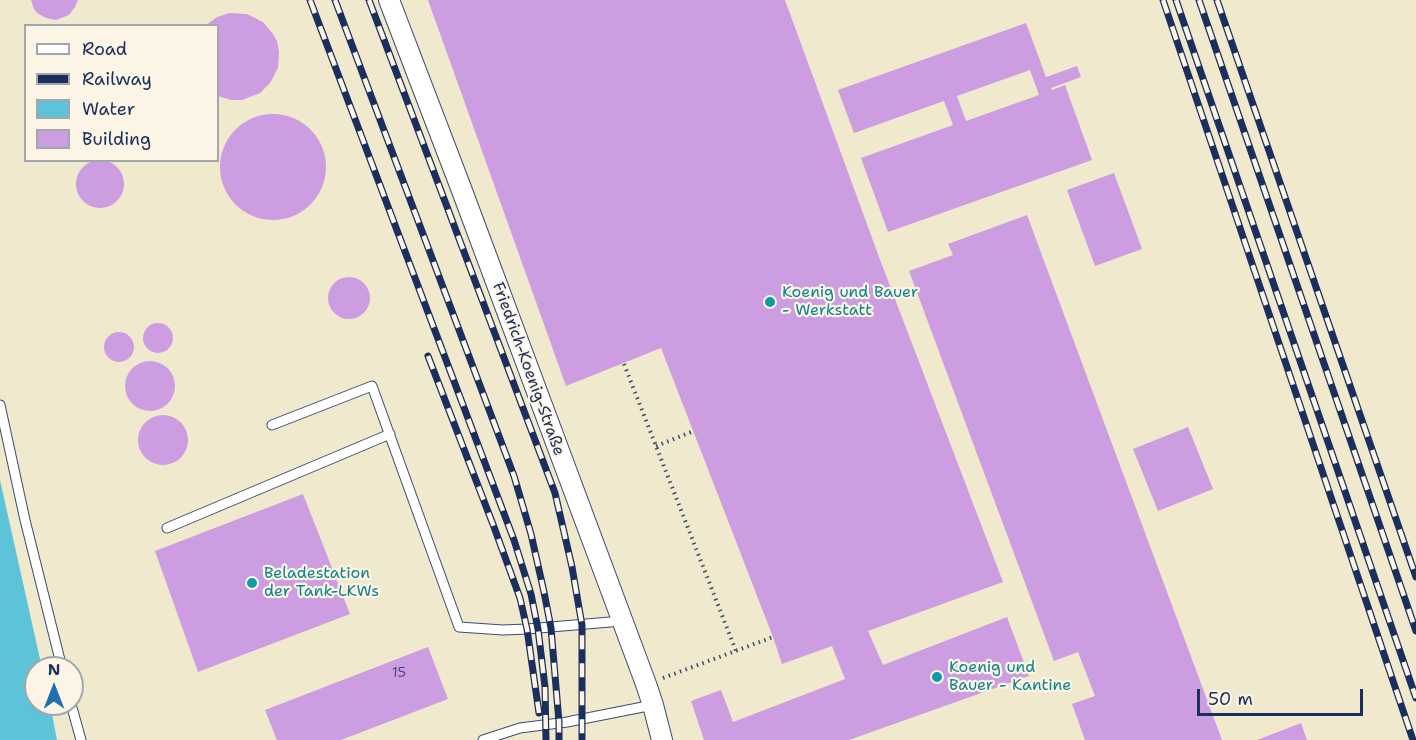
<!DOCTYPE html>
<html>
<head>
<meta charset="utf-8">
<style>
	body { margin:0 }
	#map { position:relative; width:1416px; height:740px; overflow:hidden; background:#f1e9ce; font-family:"Shantell Sans",sans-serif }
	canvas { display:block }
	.legend { position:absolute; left:24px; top:24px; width:195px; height:138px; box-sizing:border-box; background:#fcf5e5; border:2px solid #a2a6af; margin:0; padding:8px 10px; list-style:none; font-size:18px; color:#1b2f5e }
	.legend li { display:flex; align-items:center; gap:12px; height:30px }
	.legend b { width:30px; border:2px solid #a2a6af }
	.north { position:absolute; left:24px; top:656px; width:60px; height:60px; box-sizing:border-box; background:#fcf5e5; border:2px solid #a2a6af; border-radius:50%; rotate:0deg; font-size:16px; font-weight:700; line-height:24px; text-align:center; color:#1b2f5e }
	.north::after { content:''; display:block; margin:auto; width:21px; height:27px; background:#1f6fb2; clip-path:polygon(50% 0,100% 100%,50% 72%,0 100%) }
	.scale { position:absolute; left:1197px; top:689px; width:166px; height:27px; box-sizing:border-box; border:3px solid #1b2f5e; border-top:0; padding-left:8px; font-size:18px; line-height:21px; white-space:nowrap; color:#1b2f5e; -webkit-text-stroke:4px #fcf5e5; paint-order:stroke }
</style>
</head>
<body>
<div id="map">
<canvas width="1416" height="740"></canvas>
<ul class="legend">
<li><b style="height:8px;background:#fff"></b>Road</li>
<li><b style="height:8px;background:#1b2f5e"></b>Railway</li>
<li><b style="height:16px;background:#5cc3d9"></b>Water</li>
<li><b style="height:16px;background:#cc9de1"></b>Building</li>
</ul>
<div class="north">N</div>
<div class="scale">50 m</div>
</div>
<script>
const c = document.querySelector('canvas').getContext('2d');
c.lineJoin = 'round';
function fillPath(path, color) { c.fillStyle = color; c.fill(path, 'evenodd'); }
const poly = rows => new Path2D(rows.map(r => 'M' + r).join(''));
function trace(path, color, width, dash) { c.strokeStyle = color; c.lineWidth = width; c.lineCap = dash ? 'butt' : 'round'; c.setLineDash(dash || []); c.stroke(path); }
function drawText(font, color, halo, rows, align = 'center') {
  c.font = font + ' "Shantell Sans",sans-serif'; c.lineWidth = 4.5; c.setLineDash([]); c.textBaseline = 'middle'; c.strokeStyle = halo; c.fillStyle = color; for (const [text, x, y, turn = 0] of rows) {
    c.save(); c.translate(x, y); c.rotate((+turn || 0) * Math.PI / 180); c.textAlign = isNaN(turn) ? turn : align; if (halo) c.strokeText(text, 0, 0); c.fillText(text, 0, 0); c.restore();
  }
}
fillPath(poly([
	[0,480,42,668,36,668,36,704,50,704,57,740,0,740]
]), '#5cc3d9');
fillPath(poly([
	[31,0,78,0,75,7,69,15,56,20,46,18,37,13,34,9],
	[428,0,785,0,879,257,1003,582,868,631,883,665,1007,617,1029,676,849,740,704,740,691,701,721,690,733,722,845,679,832,646,782,664,773,637,661,348,566,386],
	[230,13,247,14,263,22,273,34,277,41,279,52,278,68,270,83,260,93,242,100,231,100,218,96,218,26,205,26,217,17],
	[1026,23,1046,77,1077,66,1081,77,1051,88,1052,90,1065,85,1092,160,888,232,861,158,953,125,944,101,854,133,838,90],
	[1030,70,1039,95,966,121,957,96],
	'220 167a53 53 0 1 1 106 0a53 53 0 1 1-106 0Z',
	'76 184a24 24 0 1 1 48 0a24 24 0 1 1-48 0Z',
	[1114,173,1142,249,1095,266,1067,190],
	[1027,215,1222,740,1085,740,1072,704,1095,696,1078,652,1054,661,909,271,953,255,948,244],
	'328 298a21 21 0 1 1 42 0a21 21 0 1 1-42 0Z',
	'143 338a15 15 0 1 1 30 0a15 15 0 1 1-30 0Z',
	'104 347a15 15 0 1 1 30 0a15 15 0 1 1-30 0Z',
	'125 386a25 25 0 1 1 50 0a25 25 0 1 1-50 0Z',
	'138 440a25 25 0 1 1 50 0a25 25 0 1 1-50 0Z',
	[1188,427,1213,489,1158,511,1133,449],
	[303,494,350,614,198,672,155,551],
	[428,647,448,699,341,740,277,740,265,710],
	[1301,723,1307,740,1257,740]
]), '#cc9de1');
const service = poly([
	[0,405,25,520,62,668],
	[272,425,372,386,459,627,503,630,527,629,622,621],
	[167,528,390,434],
	[71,704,81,740],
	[483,740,520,728,567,722,653,705]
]);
const minor = poly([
	[389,0,461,188,646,684,653,705,662,740]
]);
trace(service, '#3b4b6f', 11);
trace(minor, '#3b4b6f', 22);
trace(poly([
	[624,364,736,651],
	[656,446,694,431],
	[663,678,773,637]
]), '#3b4b6f', 4, [1.5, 4.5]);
trace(service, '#fff', 9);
trace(minor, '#fff', 20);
const rail = poly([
	[310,0,514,540,531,594,538,629,545,687,546,740],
	[335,0,514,476,531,534,544,592,551,628,559,722,559,740],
	[369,0,555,493,572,567,582,625,582,740],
	[1163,0,1413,740],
	[1176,0,1416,698],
	[1199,0,1416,631],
	[1217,0,1416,577],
	[428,356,494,527,520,598,527,629,539,713]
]);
trace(rail, '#1b2f5e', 7);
trace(rail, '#fcf5e5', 4.5, [14]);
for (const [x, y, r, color] of [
	[770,302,6,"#0f9aa8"],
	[252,583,6,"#0f9aa8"],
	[937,677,6,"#0f9aa8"]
]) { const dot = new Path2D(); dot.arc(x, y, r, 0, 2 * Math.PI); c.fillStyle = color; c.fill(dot); trace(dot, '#fcf5e5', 2); }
drawText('14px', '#474a7f', null, [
	["15",399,673]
]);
drawText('16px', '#0d838f', '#fcf5e5', [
	["Koenig und Bauer",782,293],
	["- Werkstatt",782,311],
	["Beladestation",264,574],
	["der Tank-LKWs",264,592],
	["Koenig und",949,668],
	["Bauer - Kantine",949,686]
], 'left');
drawText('16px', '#1b2f5e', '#fcf5e5', [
	["Friedrich-Koenig-Straße",528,369,70]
]);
</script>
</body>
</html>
